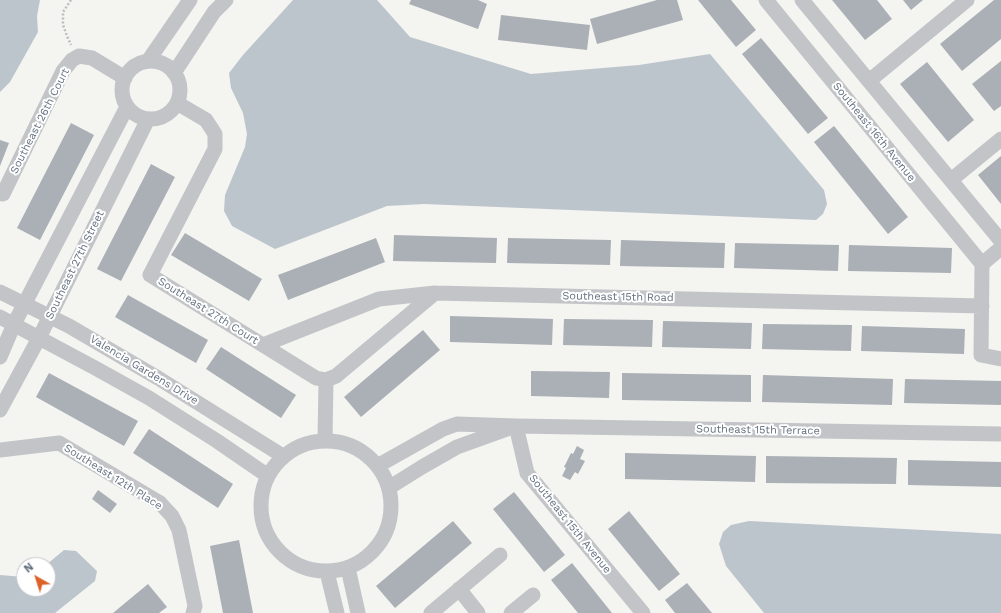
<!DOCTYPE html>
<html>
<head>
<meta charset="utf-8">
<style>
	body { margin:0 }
	#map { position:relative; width:1001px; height:613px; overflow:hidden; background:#f4f4f0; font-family:"Work Sans",sans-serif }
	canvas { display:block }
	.north { position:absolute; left:16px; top:557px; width:40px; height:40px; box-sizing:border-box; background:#fff; border:1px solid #c1c6cc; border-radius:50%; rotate:321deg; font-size:11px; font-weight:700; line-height:16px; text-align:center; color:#647180 }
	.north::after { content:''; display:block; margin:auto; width:14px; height:18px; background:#dc6228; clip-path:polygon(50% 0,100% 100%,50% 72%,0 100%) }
</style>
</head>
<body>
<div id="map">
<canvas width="1001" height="613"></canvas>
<div class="north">N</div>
</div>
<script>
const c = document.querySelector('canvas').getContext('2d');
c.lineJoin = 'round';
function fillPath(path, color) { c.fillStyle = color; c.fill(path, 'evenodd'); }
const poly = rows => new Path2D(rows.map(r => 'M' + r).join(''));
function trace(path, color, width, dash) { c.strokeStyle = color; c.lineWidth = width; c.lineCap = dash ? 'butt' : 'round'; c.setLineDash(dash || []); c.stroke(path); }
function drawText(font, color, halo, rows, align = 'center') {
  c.font = font + ' "Work Sans",sans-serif'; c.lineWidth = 4; c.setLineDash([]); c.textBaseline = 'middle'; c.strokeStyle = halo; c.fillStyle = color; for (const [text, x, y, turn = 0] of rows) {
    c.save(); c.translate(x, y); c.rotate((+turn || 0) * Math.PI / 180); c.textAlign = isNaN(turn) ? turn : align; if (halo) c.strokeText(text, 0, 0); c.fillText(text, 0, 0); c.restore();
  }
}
fillPath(poly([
	[0,0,40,0,37,16,38,32,10,82,0,92],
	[293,0,377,0,410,37,531,74,639,65,710,54,824,190,827,204,823,214,816,220,424,204,387,206,275,249,232,226,224,211,225,195,245,147,247,134,243,113,231,88,229,73,243,55],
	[749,521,1001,534,1001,613,764,613,726,566,719,544,723,532,731,525],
	[64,550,76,551,97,571,95,581,55,613,0,613,0,575,24,577,24,589,48,589,48,565,46,565]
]), '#bdc5cc');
fillPath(poly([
	[411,0,478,0,487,4,478,29,409,4],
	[657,0,677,0,683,20,597,44,590,19],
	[698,0,731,0,756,30,736,47],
	[832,0,877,0,892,19,865,40],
	[903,0,923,0,911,10],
	[994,0,1001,0,1001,39,962,71,940,44],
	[501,15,590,25,587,50,498,40],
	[761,38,828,118,808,134,742,54],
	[1001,61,1001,106,994,111,972,84],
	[927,62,974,120,948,142,900,84],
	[71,123,94,135,40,240,17,228],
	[834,126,908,217,888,234,814,142],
	[0,140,9,143,0,166],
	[1001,156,1001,204,978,175],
	[151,164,175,177,121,281,97,269],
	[185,233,262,279,249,301,171,255],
	[394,235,497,238,496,263,393,261],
	[376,238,385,262,288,300,278,275],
	[508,238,611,240,610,265,507,263],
	[621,240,725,243,724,268,620,266],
	[735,243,839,245,838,271,734,268],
	[849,245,952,248,951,273,848,271],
	[128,295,208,340,196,363,115,317],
	[450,316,553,319,552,345,450,342],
	[564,319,653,320,652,347,563,345],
	[663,321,752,323,751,349,662,347],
	[763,324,852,325,851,351,762,349],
	[862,326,965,329,964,354,861,351],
	[423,330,440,350,361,417,344,397],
	[221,347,296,395,281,418,206,369],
	[531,371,610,372,609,398,531,396],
	[49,373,138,421,124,446,36,397],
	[622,373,751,375,751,402,622,400],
	[763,375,893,379,892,405,762,402],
	[905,379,1001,381,1001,405,904,403],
	[149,429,233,484,218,508,133,453],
	[577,446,584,450,580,459,585,461,578,474,575,472,570,480,562,476,566,468,564,467,571,453,573,454],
	[625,453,756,456,755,482,625,479],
	[766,456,897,458,896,484,766,483],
	[908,460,1001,462,1001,487,908,485],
	[98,490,117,504,110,513,92,499],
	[514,492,565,555,544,572,493,509],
	[629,511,680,574,659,591,608,529],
	[453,521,472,543,395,608,376,586],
	[239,540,253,613,223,613,210,546],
	[572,563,612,613,578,613,551,580],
	[687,583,712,613,675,613,665,600],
	[148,584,167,607,159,613,113,613]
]), '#aab0b6');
trace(poly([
	[71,0,63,12,63,25,67,36,71,45]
]), '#bbbdbf', 2.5, [2, 2]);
trace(poly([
	[766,0,982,264,981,355,1001,359],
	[802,0,1001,241],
	[148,61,190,0],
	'122 90a29 29 0 1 1 58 0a29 29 0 1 1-58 0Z',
	[174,73,214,12,226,0],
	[869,81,967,0],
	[177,103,206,120,215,134,215,149,150,275,316,378,326,380,336,376,435,293],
	[951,180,1001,139],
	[0,192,3,194,63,71,72,60,79,56,92,58,125,78],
	[982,264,1001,248],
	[0,292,69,326,158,378,283,456],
	[0,317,97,369,149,398,217,441,268,476],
	[263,345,379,299,435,293,982,306],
	[0,357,14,324,127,107],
	[0,410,39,338,148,119],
	[516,426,527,473,643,613],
	[325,440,326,380],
	'261 506a65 65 0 1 1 130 0a65 65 0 1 1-130 0Z',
	[0,450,59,443,160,503,172,516,179,530,195,606,193,613],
	[379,465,443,429,457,424,516,426,1001,434],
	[390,487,422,467,457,447,507,429],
	[348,568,358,613],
	[327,572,337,613],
	[459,589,478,613],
	[431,613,500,555],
	[511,613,533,595]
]), '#c2c4c8', 15);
drawText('11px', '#647180', '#fff', [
	["Southeast 26th Court",40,121,-63],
	["Southeast 16th Avenue",874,132,51],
	["Southeast 27th Street",75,265,-64],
	["Southeast 15th Road",618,297,1],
	["Southeast 27th Court",208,311,32],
	["Valencia Gardens Drive",144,370,31],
	["Southeast 15th Terrace",758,430,1],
	["Southeast 12th Place",113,477,32],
	["Southeast 15th Avenue",570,524,51]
]);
</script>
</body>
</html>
